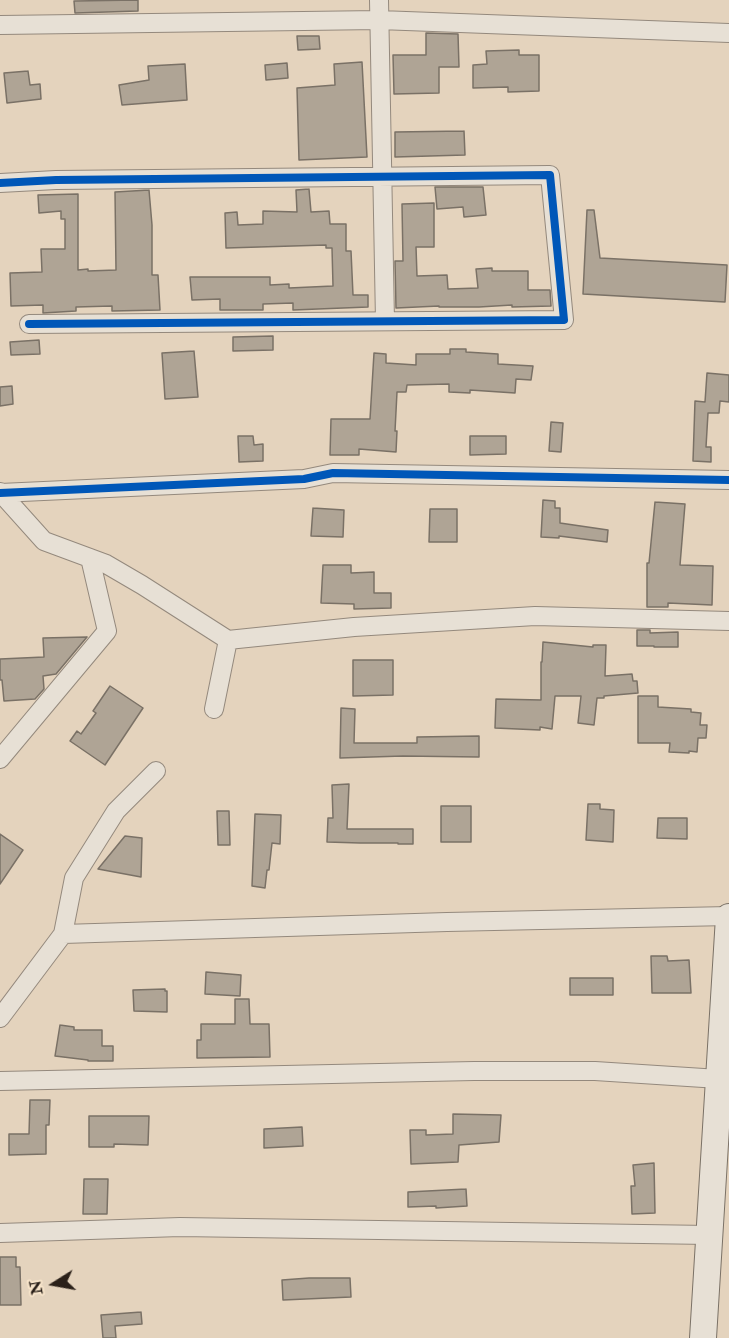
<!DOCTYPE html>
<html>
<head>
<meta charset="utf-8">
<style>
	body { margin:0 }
	#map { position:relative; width:729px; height:1338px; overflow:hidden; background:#e4d3bd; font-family:"IM FELL Double Pica",serif }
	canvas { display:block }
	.north { position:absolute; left:24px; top:1254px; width:60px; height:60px; -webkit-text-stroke:4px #f7e4ca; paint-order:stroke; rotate:259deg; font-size:16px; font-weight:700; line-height:24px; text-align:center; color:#2a2019 }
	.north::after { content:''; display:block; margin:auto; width:21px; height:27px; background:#2a2019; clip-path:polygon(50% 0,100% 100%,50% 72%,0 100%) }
</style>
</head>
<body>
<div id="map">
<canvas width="729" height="1338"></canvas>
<div class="north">N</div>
</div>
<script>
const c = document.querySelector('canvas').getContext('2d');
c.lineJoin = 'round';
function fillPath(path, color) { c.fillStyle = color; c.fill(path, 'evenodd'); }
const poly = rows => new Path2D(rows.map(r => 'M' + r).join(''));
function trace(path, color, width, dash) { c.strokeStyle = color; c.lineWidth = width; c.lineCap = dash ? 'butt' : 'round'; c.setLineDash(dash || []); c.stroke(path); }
const building = poly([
	[138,0,138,11,75,13,74,1,138,0],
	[426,33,458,34,459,67,439,67,439,93,394,94,393,55,426,55,426,33],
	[297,36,319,36,320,49,298,50,297,36],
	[519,50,519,55,539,55,539,91,508,92,508,87,473,88,473,65,487,64,486,51,519,50],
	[362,62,367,157,299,160,297,88,335,85,334,64,362,62],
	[287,63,288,78,266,80,265,65,287,63],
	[185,64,187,100,122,105,119,85,149,80,148,66,185,64],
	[28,71,30,85,40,84,41,99,7,103,4,73,28,71],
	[464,131,465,155,395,157,395,132,464,131],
	[435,187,483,187,486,215,464,217,463,207,437,209,435,187],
	[309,189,311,212,329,211,330,224,346,224,346,251,351,251,353,295,368,295,368,307,293,310,293,303,263,304,263,310,220,310,220,299,192,300,190,277,270,277,270,285,289,284,289,288,333,286,332,248,326,248,326,245,226,248,225,213,237,212,238,225,263,224,263,211,297,212,296,190,309,189],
	[149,190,152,225,152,275,158,275,160,310,112,311,112,306,76,307,76,311,43,313,43,305,11,306,10,273,42,272,41,249,65,249,65,219,61,219,61,211,39,213,38,195,78,194,78,270,88,269,88,271,116,270,115,192,149,190],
	[434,203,434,247,416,247,417,276,447,275,448,289,478,288,476,269,492,268,492,271,528,271,528,290,550,290,551,306,512,307,512,305,479,307,439,307,439,306,396,308,395,261,403,261,402,204,434,203],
	[587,210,594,210,600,258,727,265,725,302,583,294,587,210],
	[273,336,273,350,233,351,233,337,273,336],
	[39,340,40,354,11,355,10,342,39,340],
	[450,349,466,349,466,352,498,354,498,364,533,366,531,380,516,379,515,393,470,390,470,393,449,392,449,384,407,385,406,392,397,392,395,431,397,431,396,452,359,449,359,455,330,455,331,419,370,419,374,353,386,354,386,363,416,365,416,354,450,354,450,349],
	[194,351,198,397,165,399,162,353,194,351],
	[707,373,729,375,729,402,720,401,719,413,708,413,706,447,711,447,711,462,693,461,695,401,705,402,707,373],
	[12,386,13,404,0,406,0,387,12,386],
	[551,422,563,423,561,452,549,451,551,422],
	[238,436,253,436,254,445,263,444,263,461,239,462,238,436],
	[470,436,506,436,506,454,470,455,470,436],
	[543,500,555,501,555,508,560,508,560,523,608,530,607,542,559,536,559,538,541,537,543,500],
	[655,502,685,504,680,565,713,566,712,605,668,603,668,607,647,607,647,563,649,563,655,502],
	[313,508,344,510,343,537,311,536,313,508],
	[430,509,457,509,457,542,429,542,430,509],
	[323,565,351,565,351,573,374,572,374,593,391,593,391,608,354,609,354,604,321,603,323,565],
	[637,630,650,630,650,633,678,632,678,647,654,647,654,646,637,646,637,630],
	[87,637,56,674,43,676,44,689,35,699,4,701,2,680,0,680,0,659,44,657,43,638,87,637],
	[543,642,593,647,593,645,606,645,605,676,632,674,633,681,637,681,638,693,604,696,604,698,597,698,594,725,578,723,581,696,555,696,552,729,540,727,540,730,495,728,496,699,541,700,541,662,542,662,543,642],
	[353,660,393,660,393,695,353,696,353,660],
	[110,686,143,708,105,765,70,741,77,731,81,734,96,713,93,711,110,686],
	[638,696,658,696,658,707,691,709,691,712,701,713,700,725,707,725,706,738,698,738,697,752,689,751,689,753,669,752,670,743,638,743,638,696],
	[341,708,355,709,354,743,417,743,417,737,479,736,479,757,403,756,340,758,341,708],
	[349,784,347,829,413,829,413,844,398,844,398,843,360,843,327,842,328,818,333,818,332,785,349,784],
	[588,804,600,804,600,809,614,810,613,842,586,840,588,804],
	[441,806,471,806,471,842,441,842,441,806],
	[217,811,229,811,230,845,218,845,217,811],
	[255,814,281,815,280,844,272,843,269,870,267,870,265,888,252,886,255,814],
	[658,818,687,818,687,839,657,838,658,818],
	[0,834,23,850,0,884,0,834],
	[125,836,142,838,141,877,98,869,125,836],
	[651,956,667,956,668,961,689,960,691,993,652,993,651,956],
	[206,972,241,975,240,996,205,994,206,972],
	[570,978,613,978,613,995,570,995,570,978],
	[165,989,165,991,167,991,167,1012,134,1011,133,990,165,989],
	[235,999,249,999,250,1024,269,1024,270,1057,197,1058,197,1040,201,1040,201,1024,235,1024,235,999],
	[60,1025,74,1027,74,1030,102,1030,102,1046,113,1046,113,1061,88,1061,88,1060,55,1056,60,1025],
	[30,1100,50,1100,49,1125,46,1125,46,1154,9,1155,9,1134,29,1134,30,1100],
	[453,1114,501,1115,499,1142,459,1145,458,1162,411,1164,410,1130,426,1130,426,1135,453,1134,453,1114],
	[89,1116,149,1116,148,1145,114,1144,114,1147,89,1147,89,1116],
	[302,1127,303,1146,264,1148,264,1129,302,1127],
	[654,1163,655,1213,632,1214,631,1186,635,1186,633,1165,654,1163],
	[84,1179,108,1179,107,1214,83,1214,84,1179],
	[466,1189,467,1206,436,1208,436,1206,408,1207,408,1192,466,1189],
	[0,1257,16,1257,16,1267,20,1267,21,1305,0,1305,0,1257],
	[309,1278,350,1278,351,1297,283,1300,282,1280,309,1278],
	[141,1312,142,1324,115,1326,116,1338,103,1338,101,1315,141,1312]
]);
fillPath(building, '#afa495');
trace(building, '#7a7166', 1.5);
const street = poly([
	[379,0,385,321],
	[0,25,379,20,729,33],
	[0,183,56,180,550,175,564,320,29,324],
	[0,492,44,541,106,564,142,585,228,640,214,709],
	[0,493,304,479,333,473,729,480],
	[228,640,354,627,535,616,729,621],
	[0,759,107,631,90,558],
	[63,934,447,922,729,916],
	[0,1018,63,934,74,878,116,811,156,771],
	[0,1081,474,1071,595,1071,719,1079],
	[0,1233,180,1227,709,1235]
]);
const secondary = poly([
	[703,1338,729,917]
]);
trace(street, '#94897d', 20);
trace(secondary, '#7a7166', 28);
trace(street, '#e7e0d5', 18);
trace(secondary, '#e7e0d5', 26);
trace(poly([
	[0,183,56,180,550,175,564,320,29,324],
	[0,493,304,479,333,473,729,480]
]), '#0057b8', 8);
</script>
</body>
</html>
